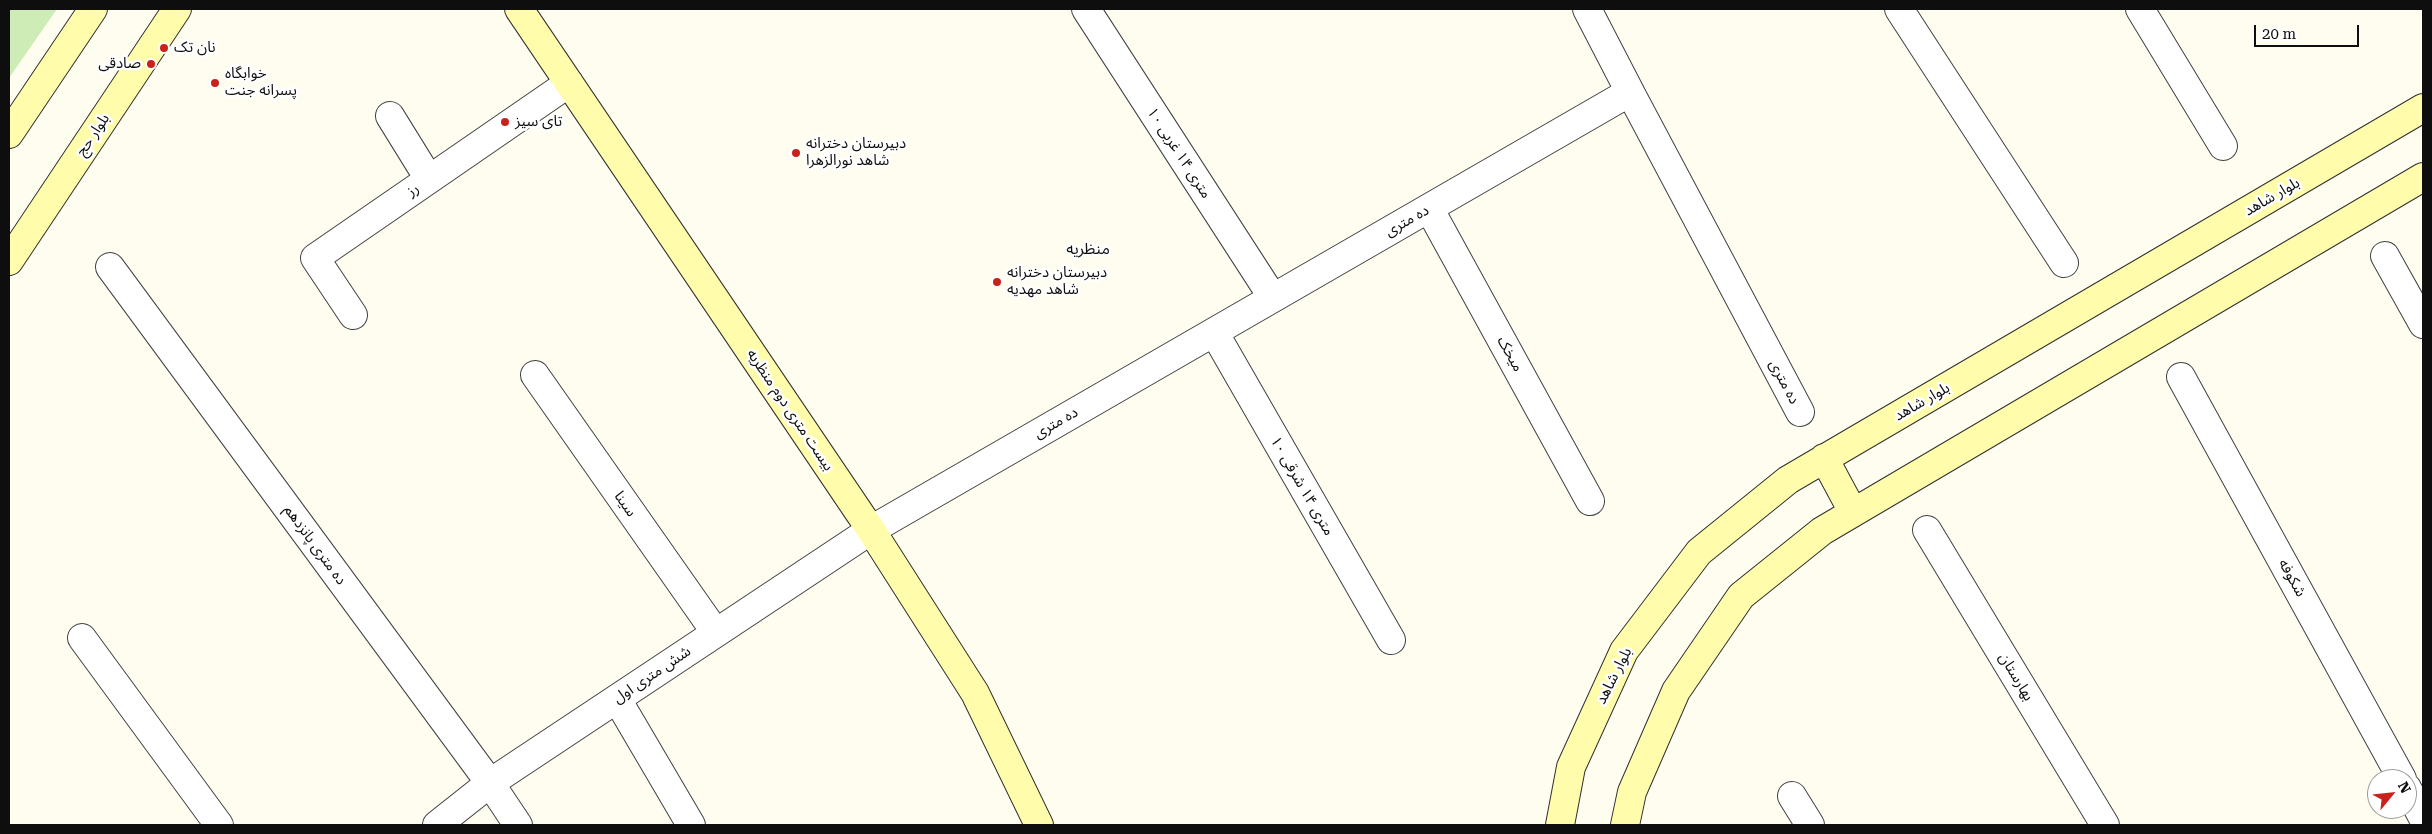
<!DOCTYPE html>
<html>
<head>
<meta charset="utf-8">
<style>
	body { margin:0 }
	#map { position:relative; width:2432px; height:834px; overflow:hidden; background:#fffdf0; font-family:"Roboto Serif",serif }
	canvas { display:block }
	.frame { position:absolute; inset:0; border:10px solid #0e0e0e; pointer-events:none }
	.north { position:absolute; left:2367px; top:769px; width:50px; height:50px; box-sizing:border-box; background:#fff; border:1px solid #9f9f9f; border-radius:50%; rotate:62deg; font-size:14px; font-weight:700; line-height:20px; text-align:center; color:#0e0e0e }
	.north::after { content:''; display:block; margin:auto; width:18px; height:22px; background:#ca221b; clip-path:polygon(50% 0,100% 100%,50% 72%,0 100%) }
	.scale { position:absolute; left:2254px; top:25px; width:105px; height:22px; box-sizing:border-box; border:2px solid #0e0e0e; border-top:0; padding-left:6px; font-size:15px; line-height:18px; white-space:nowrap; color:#0e0e0e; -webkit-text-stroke:4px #fff; paint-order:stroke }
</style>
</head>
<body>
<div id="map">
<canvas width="2432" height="834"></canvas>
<div class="frame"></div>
<div class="north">N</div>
<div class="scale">20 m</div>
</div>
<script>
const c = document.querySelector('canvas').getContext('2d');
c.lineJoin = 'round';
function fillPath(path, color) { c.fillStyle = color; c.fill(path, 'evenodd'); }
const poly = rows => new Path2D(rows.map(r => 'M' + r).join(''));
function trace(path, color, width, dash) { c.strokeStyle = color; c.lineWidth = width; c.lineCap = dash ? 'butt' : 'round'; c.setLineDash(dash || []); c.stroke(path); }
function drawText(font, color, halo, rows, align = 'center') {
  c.font = font + ' "Roboto Serif","Noto Sans Arabic",serif'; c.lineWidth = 5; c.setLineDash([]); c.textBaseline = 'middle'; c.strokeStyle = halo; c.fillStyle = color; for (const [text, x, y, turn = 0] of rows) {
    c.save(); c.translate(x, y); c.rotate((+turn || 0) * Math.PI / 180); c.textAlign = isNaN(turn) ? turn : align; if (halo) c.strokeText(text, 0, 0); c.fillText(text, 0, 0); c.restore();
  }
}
fillPath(poly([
	[9,9,57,9,9,78]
]), '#ceedb6');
const street = poly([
	[1086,9,1273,298],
	[1587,9,1630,92],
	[1899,9,2064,263],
	[2140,9,2223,146],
	[390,116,429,179],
	[1429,208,1590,501],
	[2385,256,2423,324],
	[110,267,490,783,518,825],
	[353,315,315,258,569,83],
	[1214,332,1391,640],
	[535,375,716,633],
	[2181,377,2402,779],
	[1927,530,2105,825],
	[82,638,219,825],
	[617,699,691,825],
	[2407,788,2423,818],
	[1792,796,1810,825],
	[437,825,490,783,871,530,1630,92,1800,412]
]);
const secondary = poly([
	[519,9,871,530,975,693,1039,825],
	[9,134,93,9],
	[9,261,177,9],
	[1824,458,1853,512],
	[1560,825,1571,767,1624,651,1699,552,1788,480,2423,108],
	[1625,825,1632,792,1676,691,1741,596,1822,531,2423,177]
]);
trace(street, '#414141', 30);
trace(secondary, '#303030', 30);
trace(street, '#fff', 28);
trace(secondary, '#fffdab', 28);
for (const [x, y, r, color] of [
	[164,48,5,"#ca221b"],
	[151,64,5,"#ca221b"],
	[215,83,5,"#ca221b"],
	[505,122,5,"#ca221b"],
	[796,153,5,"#ca221b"],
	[997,282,5,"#ca221b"]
]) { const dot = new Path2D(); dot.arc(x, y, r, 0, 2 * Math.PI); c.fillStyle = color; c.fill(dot); trace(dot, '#fff', 2); }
drawText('15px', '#0e0e0e', '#fff', [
	["نان تک",174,48],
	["صادقی",141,64,"right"],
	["خوابگاه",225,74],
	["پسرانه جنت",225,91],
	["تای سیز",515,122],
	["دبیرستان دخترانه",806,144],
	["شاهد نورالزهرا",806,161],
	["دبیرستان دخترانه",1007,273],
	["شاهد مهدیه",1007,290]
], 'left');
drawText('15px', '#0e0e0e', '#fff', [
	["بلوار حج",93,135,-56],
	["۱۰ متری ۱۴ غربی",1179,153,57],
	["رز",413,190,-34],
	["بلوار شاهد",2272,197,-30],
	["ده متری",1407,221,-30],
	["میخک",1510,354,61],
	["ده متری",1784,382,62],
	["بلوار شاهد",1922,402,-30],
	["بیست متری دوم منظریه",790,410,56],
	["ده متری",1056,423,-30],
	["۱۰ متری ۱۴ شرقی",1302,486,60],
	["سینا",625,504,55],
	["ده متری پانزدهم",315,545,54],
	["شکوفه",2292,578,61],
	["شش متری اول",652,675,-34],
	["بلوار شاهد",1614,676,-63],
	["بهارستان",2016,677,59]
]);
drawText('16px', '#0e0e0e', '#fff', [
	["منظریه",1088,249]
]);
</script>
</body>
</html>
